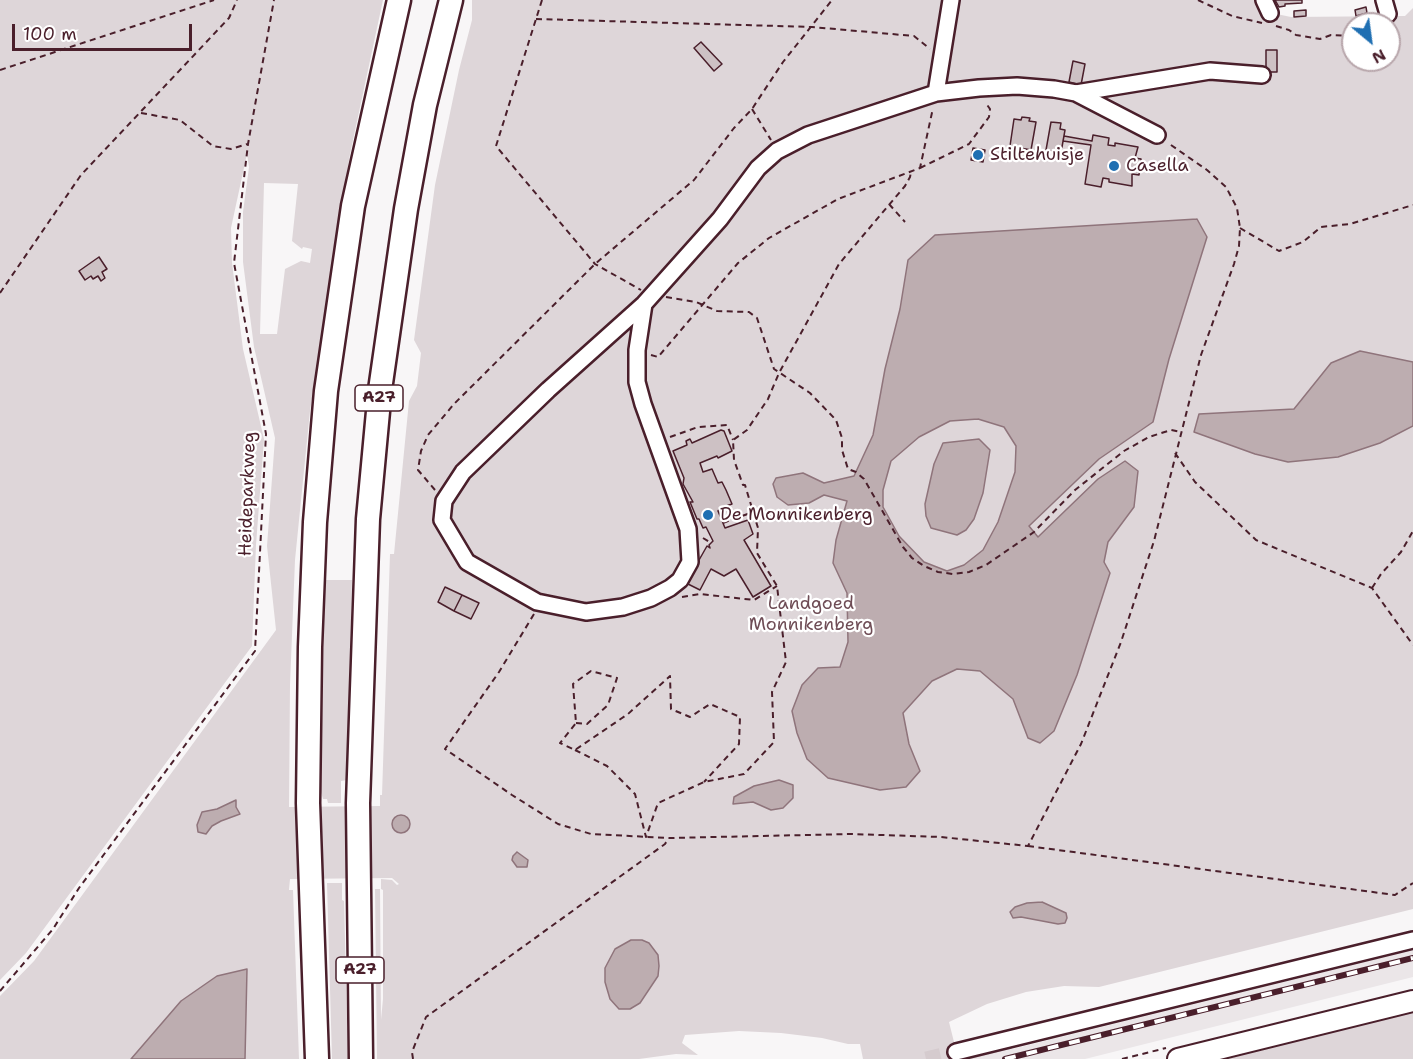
<!DOCTYPE html>
<html>
<head>
<meta charset="utf-8">
<style>
	body { margin:0 }
	#map { position:relative; width:1413px; height:1059px; overflow:hidden; background:#f8f6f7; font-family:"Shantell Sans",sans-serif }
	canvas { display:block }
	.north { position:absolute; left:1341px; top:12px; width:60px; height:60px; box-sizing:border-box; background:#fff; border:2px solid #b7a5aa; border-radius:50%; rotate:151deg; font-size:16px; font-weight:700; line-height:24px; text-align:center; color:#4a1f2b }
	.north::after { content:''; display:block; margin:auto; width:21px; height:27px; background:#1f6fb2; clip-path:polygon(50% 0,100% 100%,50% 72%,0 100%) }
	.scale { position:absolute; left:12px; top:24px; width:180px; height:27px; box-sizing:border-box; border:3px solid #4a1f2b; border-top:0; padding-left:8px; font-size:18px; line-height:21px; white-space:nowrap; color:#4a1f2b; -webkit-text-stroke:4px #fff; paint-order:stroke }
</style>
</head>
<body>
<div id="map">
<canvas width="1413" height="1059"></canvas>
<div class="north">N</div>
<div class="scale">100 m</div>
</div>
<script>
const c = document.querySelector('canvas').getContext('2d');
c.lineJoin = 'round';
function fillPath(path, color) { c.fillStyle = color; c.fill(path, 'evenodd'); }
const poly = rows => new Path2D(rows.map(r => 'M' + r).join(''));
function trace(path, color, width, dash) { c.strokeStyle = color; c.lineWidth = width; c.lineCap = dash ? 'butt' : 'round'; c.setLineDash(dash || []); c.stroke(path); }
function drawText(font, color, halo, rows, align = 'center') {
  c.font = font + ' "Shantell Sans",sans-serif'; c.lineWidth = 4.5; c.setLineDash([]); c.textBaseline = 'middle'; c.strokeStyle = halo; c.fillStyle = color; for (const [text, x, y, turn = 0] of rows) {
    c.save(); c.translate(x, y); c.rotate((+turn || 0) * Math.PI / 180); c.textAlign = isNaN(turn) ? turn : align; if (halo) c.strokeText(text, 0, 0); c.fillText(text, 0, 0); c.restore();
  }
}
fillPath(poly([
	[1413,950,1413,977,1085,1059,972,1059]
]), '#ebe6e8');
fillPath(poly([
	[0,0,383,0,350,154,310,411,295,560,290,685,289,807,380,806,380,795,382,795,390,554,394,554,409,401,417,386,421,353,414,340,435,185,459,70,472,20,472,0,1262,0,1267,12,1291,17,1405,16,1413,8,1413,909,1099,987,1064,986,1026,992,987,1004,949,1022,958,1058,1011,1045,1012,1049,972,1059,863,1059,860,1044,848,1044,822,1038,781,1033,739,1031,685,1035,682,1043,698,1055,676,1054,639,1059,377,1059,375,889,380,889,381,1020,383,999,383,890,381,889,381,879,392,880,397,885,399,884,392,878,290,879,289,890,293,890,299,1059,0,1059,0,996,34,961,276,630,267,546,275,438,254,347,243,262,243,212,249,167,247,154,231,228,232,263,243,349,264,439,256,545,252,646,26,953,0,980],
	[1353,24,1389,24,1389,60,1353,60],
	[264,183,298,184,292,241,302,249,303,247,312,249,310,263,301,261,285,269,277,334,260,334],
	[324,580,352,580,347,780,341,781,341,803,328,803,327,799,323,799,321,792],
	[327,883,342,883,342,900,344,901,348,1059,332,1059],
	[1413,1010,1413,1059,1227,1059,1291,1042]
]), '#ded6d9');
const water = poly([
	[1197,219,1207,237,1169,359,1153,422,1099,459,1029,526,1038,537,1098,479,1125,461,1138,471,1134,507,1108,542,1104,562,1110,573,1077,675,1054,731,1040,743,1028,738,1013,699,980,671,957,669,932,681,903,713,909,744,920,771,906,787,880,790,828,778,807,759,797,733,792,711,802,685,818,668,840,667,848,642,847,593,833,563,836,540,847,501,824,495,809,503,788,505,777,497,773,484,776,478,803,473,824,483,854,476,873,435,885,369,900,309,908,260,935,235,1197,219],
	[978,419,1004,427,1016,446,1015,472,998,522,983,550,964,565,947,571,924,562,899,536,883,507,883,490,891,461,919,437,950,421,978,419],
	[1360,351,1413,362,1413,426,1380,443,1338,457,1288,462,1255,454,1194,432,1199,414,1294,409,1331,363,1360,351],
	[979,439,990,450,983,493,974,519,966,530,957,535,931,528,926,516,925,504,934,464,943,443,979,439],
	[779,780,793,785,793,798,783,808,771,810,753,802,733,804,734,797,754,786,779,780],
	[236,800,236,807,240,814,221,821,212,826,206,834,198,832,197,825,202,812,217,809,236,800],
	'392 824a9 9 0 1 1 18 0a9 9 0 1 1-18 0Z',
	[517,852,528,860,527,867,517,867,512,860,513,856,517,852],
	[1042,902,1066,913,1067,918,1065,923,1058,924,1021,917,1013,918,1010,912,1015,907,1027,903,1042,902],
	[631,940,642,940,649,943,658,955,659,966,658,976,640,1003,630,1009,619,1009,610,999,605,982,605,968,615,949,631,940],
	[247,969,245,1059,131,1059,181,1001,217,976,247,969]
]);
fillPath(water, '#bdadb0');
trace(water, '#8f747b', 1.5);
const building = poly([
	[1275,0,1302,0,1302,3,1285,4,1285,6,1279,7,1275,0],
	[1366,7,1367,13,1356,16,1355,10,1366,7],
	[1306,10,1306,16,1294,17,1294,11,1306,10],
	[701,42,722,64,714,71,694,48,701,42],
	[1266,50,1277,50,1277,72,1266,72,1266,50],
	[1073,61,1085,64,1081,85,1069,82,1073,61],
	[1022,117,1030,118,1029,121,1036,122,1031,150,1010,146,1014,119,1021,120,1022,117],
	[1051,122,1061,123,1060,129,1065,130,1062,147,1058,147,1057,152,1046,150,1051,122],
	[1093,135,1109,138,1108,145,1115,146,1115,143,1138,147,1135,158,1141,159,1139,175,1132,174,1132,186,1109,182,1109,179,1103,178,1101,187,1085,184,1091,145,1063,141,1064,136,1092,141,1093,135],
	[973,148,985,150,983,162,971,160,973,148],
	[99,257,107,269,102,272,105,278,101,281,98,276,93,279,91,276,85,280,79,271,99,257],
	[721,430,724,431,732,451,718,458,717,456,700,463,703,472,712,469,718,483,722,482,726,490,732,504,720,508,718,511,725,528,748,520,753,534,744,540,771,586,753,597,736,569,724,576,711,569,700,590,686,583,707,546,710,548,709,545,713,541,706,527,703,528,699,519,697,519,690,502,693,502,683,484,684,478,673,451,687,445,686,441,690,439,692,443,721,430],
	[445,587,462,595,454,611,438,602,445,587],
	[462,595,479,603,471,619,454,611,462,595]
]);
fillPath(building, '#cdc1c4');
trace(building, '#4a1f2b', 1.5);
trace(poly([
	[926,1059,956,1052]
]), '#d5cbce', 15, [15, 8]);
const minor = poly([
	[1264,0,1270,13],
	[1384,0,1388,14],
	[936,93,951,0],
	[1157,135,1076,93,1210,71,1262,75],
	[644,304,637,350,637,382,643,404,688,529,690,562,680,580,670,588,651,598,623,607,586,612,537,602,467,562,442,520,444,501,463,472,548,390,644,304,720,219,758,168,777,151,808,135,936,93,979,88,1017,86,1054,89,1076,93],
	[956,1052,1413,940]
]);
const major = poly([
	[1178,1059,1413,1001]
]);
const highway = poly([
	[317,1059,308,803,310,647,315,522,326,391,353,206,399,0],
	[361,1059,358,803,368,519,380,390,406,209,425,105,451,0]
]);
trace(minor, '#4a1f2b', 20);
trace(major, '#4a1f2b', 24);
trace(highway, '#4a1f2b', 27);
trace(poly([
	[542,0,496,146,595,264,641,290],
	[1198,0,1232,16,1262,23],
	[536,19,812,27,914,36,930,49],
	[1276,26,1289,30,1296,35,1320,39,1331,35,1353,36],
	[0,70,214,0],
	[752,109,771,140],
	[141,113,180,120,213,146,231,149,247,144],
	[920,168,969,144,989,117,990,109,985,102],
	[889,204,905,222],
	[1240,228,1279,251,1303,242,1321,227,1350,224,1413,205],
	[0,293,81,175,229,18,237,0],
	[666,297,696,302,717,311,749,312,757,318,774,369,810,393,836,420,842,438,842,450,848,469,856,472,864,479,903,547,912,558,924,566,938,572,953,574,969,572,986,565,1034,532,1075,490,1124,451,1149,437,1171,430,1181,432],
	[651,355,658,357,738,263,769,238,838,199,920,168,933,108],
	[670,437,698,427,727,425,733,440],
	[1175,453,1195,482,1256,540,1372,588,1413,645],
	[435,490,418,470,421,451,428,435,454,404,595,264,694,180,734,128,752,109,783,62,832,0],
	[723,523,753,512],
	[703,538,711,543],
	[1372,588,1381,574,1401,552,1413,531],
	[682,597,700,594,754,600,777,586],
	[534,614,499,672,445,749,512,795,558,824,591,834,669,838,852,834,941,837,1028,846,1081,744,1121,642,1154,541,1201,355,1234,264,1239,246,1240,228,1237,208,1226,187,1207,170,1168,143],
	[576,723,587,724,608,705,617,678,591,671,573,684,576,723,560,743,575,750,628,714,670,676,671,709,690,717,710,704,740,717,739,744,704,782],
	[575,750,607,766,635,794,646,837,658,803,704,782,744,774,774,742,772,692,786,662,777,586,757,553,758,528,745,485,743,485,734,460,733,440,747,430,768,399,779,373,839,264,905,186,910,177,911,172],
	[1028,846,1395,895,1413,883],
	[0,991,53,929,79,888,255,651,266,434,234,263,248,144,274,0],
	[413,1059,412,1052,426,1017,665,844,668,839],
	[1122,1059,1166,1048]
]), '#4a1f2b', 2, [6, 4.5]);
trace(minor, '#fff', 15);
trace(major, '#fff', 20);
trace(highway, '#fff', 22);
const rail = poly([
	[1005,1059,1413,958]
]);
trace(rail, '#4a1f2b', 6);
trace(rail, '#fff', 4, [11]);
for (const [x, y, r, color] of [
	[978,155,6,"#1f6fb2"],
	[1114,166,6,"#1f6fb2"],
	[708,515,6,"#1f6fb2"]
]) { const dot = new Path2D(); dot.arc(x, y, r, 0, 2 * Math.PI); c.fillStyle = color; c.fill(dot); trace(dot, '#fff', 2); }
for (const [x, y, w] of [
	[379,398,48],
	[360,970,48]
]) { const box = new Path2D(); box.roundRect(x - w / 2, y - 13, w, 26, 4.5); c.fillStyle = '#fff'; c.fill(box); trace(box, '#4a1f2b', 1.5); }
drawText('bold 16px', '#4a1f2b', null, [
	["A27",379,398],
	["A27",360,970]
]);
drawText('18px', '#4a1f2b', '#fff', [
	["Stiltehuisje",990,155],
	["Casella",1126,166],
	["De Monnikenberg",720,515]
], 'left');
drawText('18px', '#4a1f2b', '#fff', [
	["Heideparkweg",248,494,-88]
]);
drawText('18px', '#6f4d56', '#fff', [
	["Landgoed",811,604],
	["Monnikenberg",811,625]
]);
</script>
</body>
</html>
